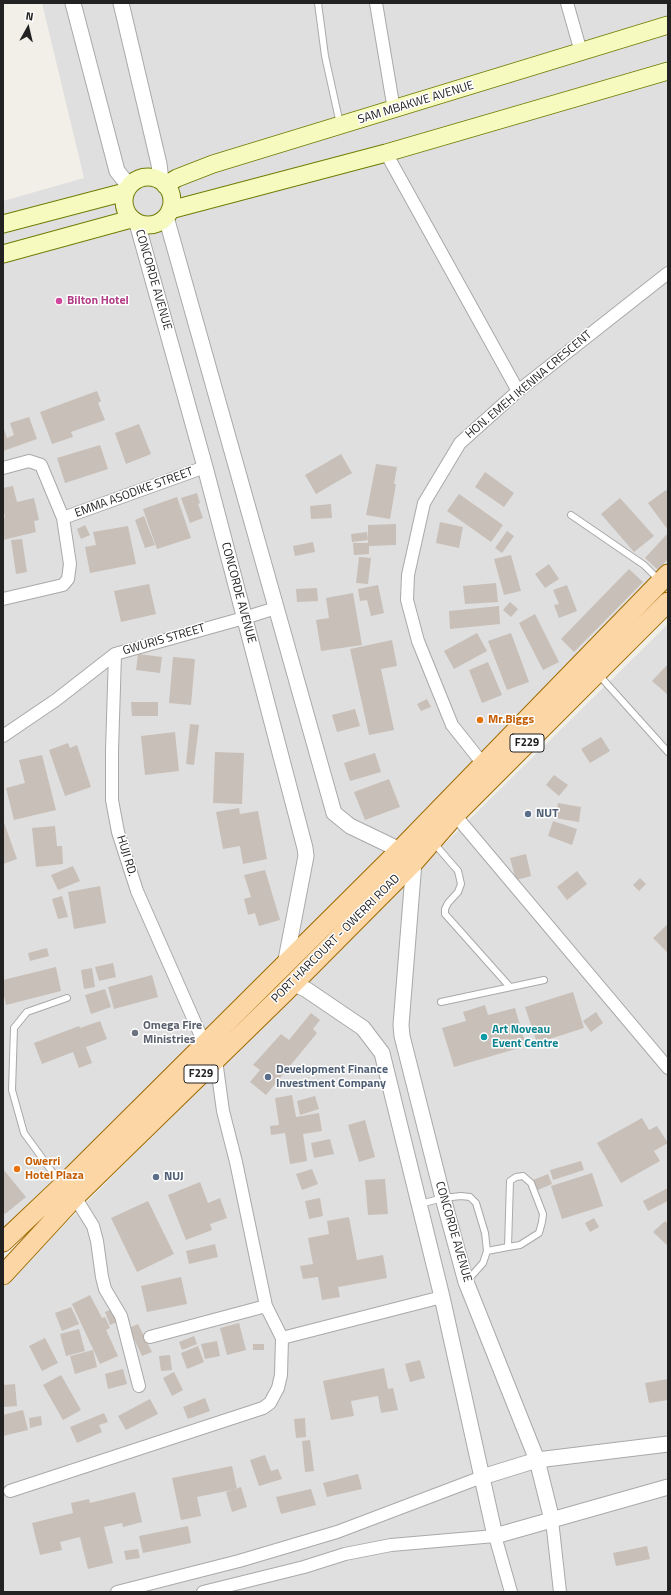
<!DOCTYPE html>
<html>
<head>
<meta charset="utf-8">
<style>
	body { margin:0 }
	#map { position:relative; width:671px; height:1595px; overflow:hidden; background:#f2efe9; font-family:"Titillium Web",sans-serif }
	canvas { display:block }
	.frame { position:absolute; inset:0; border:4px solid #222; pointer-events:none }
	.north { position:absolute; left:8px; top:8px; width:40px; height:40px; -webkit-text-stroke:3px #fff; paint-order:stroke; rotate:8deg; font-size:11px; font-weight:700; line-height:16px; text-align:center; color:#222 }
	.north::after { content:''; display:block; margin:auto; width:14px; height:18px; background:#222; clip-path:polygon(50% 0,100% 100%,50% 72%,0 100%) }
</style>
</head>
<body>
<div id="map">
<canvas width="671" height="1595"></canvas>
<div class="frame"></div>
<div class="north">N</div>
</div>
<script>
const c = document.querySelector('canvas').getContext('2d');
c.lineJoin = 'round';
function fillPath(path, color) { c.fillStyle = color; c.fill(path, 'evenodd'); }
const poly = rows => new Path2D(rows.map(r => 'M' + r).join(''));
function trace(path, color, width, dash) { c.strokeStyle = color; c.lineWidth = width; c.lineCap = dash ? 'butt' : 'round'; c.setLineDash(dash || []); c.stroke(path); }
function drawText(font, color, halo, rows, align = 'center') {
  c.font = font + ' "Titillium Web",sans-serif'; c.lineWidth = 3; c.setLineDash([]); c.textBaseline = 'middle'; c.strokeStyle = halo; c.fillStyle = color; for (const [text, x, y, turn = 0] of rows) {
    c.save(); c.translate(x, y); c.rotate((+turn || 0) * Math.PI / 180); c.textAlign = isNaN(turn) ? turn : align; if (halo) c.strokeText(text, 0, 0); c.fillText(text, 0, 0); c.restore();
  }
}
fillPath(poly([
	[42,3,668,3,668,570,3,1234,3,201,84,178],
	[668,624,668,1592,3,1592,3,1286,418,870]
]), '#e0dfdf');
fillPath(poly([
	[97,391,101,401,98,403,105,420,71,432,73,437,52,444,40,412],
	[29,417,37,439,3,451,3,426,7,438,14,435,10,423],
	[139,424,151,454,126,464,115,433],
	[100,445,108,469,65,483,57,458],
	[341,454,352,473,316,494,305,475],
	[376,464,397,467,394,484,396,484,390,519,366,515],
	[485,472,514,493,504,507,475,487],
	[13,486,17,502,34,498,39,520,34,521,36,532,3,540,3,518,5,517,3,508,3,488],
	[666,490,668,492,668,530,648,503],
	[197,493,200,503,198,504,203,518,190,523,181,498],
	[459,494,503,525,491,542,447,511],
	[177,497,191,538,157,549,143,509],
	[620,498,654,536,634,552,601,514],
	[331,504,332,518,311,519,310,506],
	[144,516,155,545,145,548,135,520],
	[440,522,463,527,459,548,436,543],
	[396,524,396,545,369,546,369,554,354,555,353,543,368,543,368,544,368,525],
	[85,525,90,535,81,539,77,529],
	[128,526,136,564,90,573,85,547,96,545,93,532],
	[507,531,514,536,502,553,495,548],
	[367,532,368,540,352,542,351,534],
	[668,533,668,559,658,570,645,558],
	[22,539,27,572,16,574,11,540],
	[313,542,315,552,295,556,293,546],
	[511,555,521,591,504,595,494,559],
	[359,557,371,558,368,584,356,583],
	[549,564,559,579,545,588,535,574],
	[629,569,643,582,574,652,561,639],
	[496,583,498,602,465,604,463,586],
	[149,584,156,614,121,622,114,591],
	[378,585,384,613,371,616,367,600,360,601,358,589],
	[567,585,577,611,559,618,554,605,559,604,553,590],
	[317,588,318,601,297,602,296,589],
	[353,593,362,645,321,651,316,620,329,618,326,598],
	[510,602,518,609,511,617,503,610],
	[499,606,500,624,450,629,449,611],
	[535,614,559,662,543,670,519,623],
	[477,633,487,651,454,669,444,651],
	[511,633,529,682,507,690,488,641],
	[392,640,397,666,381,669,394,730,369,735,350,649],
	[138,654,162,657,160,673,136,670],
	[173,657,195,659,191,705,169,703],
	[488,662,502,695,482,703,469,670],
	[668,664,668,693,667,694,652,681],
	[427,699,431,707,421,711,417,704],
	[131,702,158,702,158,716,132,716],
	[355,709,360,726,337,732,332,715],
	[190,724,199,725,194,765,186,764],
	[175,732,179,771,145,775,141,736],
	[601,737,610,751,590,763,581,749],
	[68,743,70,748,77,745,91,787,65,796,49,750],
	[215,752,244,753,242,804,213,803],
	[375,753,381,772,350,781,344,763],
	[42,755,56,810,14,820,6,788,25,783,19,760],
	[554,775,568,785,559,796,546,785],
	[389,779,400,807,365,820,354,792],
	[558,803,581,807,579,822,555,818],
	[239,808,240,814,258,811,267,859,243,864,240,846,223,849,216,812],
	[3,820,17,859,3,864],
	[553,821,577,829,572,845,548,836],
	[55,826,57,846,62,846,63,864,36,867,32,828],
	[526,854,531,876,516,880,510,858],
	[73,866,80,881,58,890,51,875],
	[265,870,280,920,259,926,255,913,248,915,244,899,251,897,244,875],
	[577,871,587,884,567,900,557,887],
	[640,878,646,884,639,891,633,885],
	[100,886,106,923,74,929,68,892],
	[62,896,68,917,58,919,52,899],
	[668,924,668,953,653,938],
	[47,948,49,956,30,961,28,953],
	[113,963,116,977,99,981,95,967],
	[56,967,61,991,6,1005,3,991,3,980],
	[92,968,95,987,84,989,81,970],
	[152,975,158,997,114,1009,108,987],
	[105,989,111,1007,91,1014,85,995],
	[573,992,584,1028,537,1043,525,1007],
	[485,1005,488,1015,515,1008,526,1046,454,1067,442,1028,466,1021,463,1012],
	[596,1012,603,1023,591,1032,583,1021],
	[311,1013,320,1020,313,1029,317,1033,266,1095,250,1082,260,1070,253,1065,281,1034,289,1040],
	[100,1021,107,1039,86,1047,92,1063,79,1068,73,1052,42,1064,34,1043,79,1026,80,1028],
	[292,1095,296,1117,319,1113,322,1131,303,1134,307,1161,290,1164,285,1133,271,1135,270,1126,279,1125,275,1098],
	[315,1096,319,1109,300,1115,297,1101],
	[642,1118,649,1130,657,1126,668,1143,654,1151,660,1161,621,1183,597,1143],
	[365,1120,375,1157,359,1162,348,1125],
	[330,1139,334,1154,314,1158,311,1143],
	[581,1161,584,1170,553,1180,550,1170],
	[3,1169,26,1197,5,1214,3,1212],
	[312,1169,318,1184,302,1190,296,1174],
	[592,1173,603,1206,562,1219,551,1186],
	[548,1174,552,1184,538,1190,533,1180],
	[385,1179,388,1214,368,1215,365,1180],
	[200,1182,208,1203,220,1198,227,1218,210,1224,212,1230,186,1240,168,1195],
	[668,1188,668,1201,648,1211,643,1201],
	[320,1198,323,1216,309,1219,305,1201],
	[148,1201,174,1254,137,1272,111,1218],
	[349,1217,357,1260,383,1255,387,1278,338,1287,340,1297,322,1300,318,1277,303,1279,300,1266,313,1264,308,1238,329,1234,327,1221],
	[594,1218,599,1227,590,1232,585,1223],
	[665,1221,668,1224,668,1246,653,1232],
	[215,1244,218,1257,189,1264,186,1251],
	[181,1277,187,1304,147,1312,141,1286],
	[90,1295,102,1318,105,1317,110,1328,106,1330,118,1356,100,1364,72,1304],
	[71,1307,79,1324,62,1331,55,1313],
	[115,1308,120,1321,110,1325,105,1312],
	[239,1323,246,1350,227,1355,220,1328],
	[138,1324,152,1352,142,1356,129,1328],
	[79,1329,85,1351,66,1356,60,1334],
	[194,1336,197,1344,182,1350,179,1342],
	[45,1338,58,1363,42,1371,29,1346],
	[217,1341,220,1356,205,1359,201,1344],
	[253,1344,264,1344,264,1350,253,1350],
	[198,1346,204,1362,187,1369,181,1353],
	[93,1350,97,1367,75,1374,70,1356],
	[170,1355,172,1370,161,1371,159,1356],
	[420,1360,425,1378,410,1382,405,1364],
	[384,1368,388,1389,393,1388,398,1410,381,1413,378,1396,351,1401,354,1416,331,1420,323,1381],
	[123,1369,127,1384,108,1389,105,1374],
	[174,1372,183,1390,172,1396,163,1378],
	[61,1375,81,1410,63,1420,43,1385],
	[668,1379,668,1400,649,1403,645,1383],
	[15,1384,17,1406,3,1407,3,1385],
	[205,1398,210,1411,188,1419,183,1407],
	[150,1399,158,1414,126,1430,118,1416],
	[23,1410,28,1430,3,1436,3,1415],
	[104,1413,108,1422,99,1425,102,1432,77,1443,70,1427],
	[41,1416,42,1425,30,1428,29,1418],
	[305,1418,306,1437,296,1438,294,1419],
	[310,1440,314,1471,305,1472,302,1441],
	[265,1455,271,1471,278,1469,282,1479,259,1486,250,1460],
	[232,1466,237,1489,197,1497,201,1516,181,1520,172,1478],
	[358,1474,362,1489,327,1497,323,1483],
	[241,1487,247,1507,232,1512,226,1492],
	[311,1489,316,1505,281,1514,276,1497],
	[135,1492,142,1522,123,1527,122,1523,104,1527,113,1563,88,1569,80,1537,60,1542,62,1550,40,1555,32,1523,73,1513,71,1503,89,1499,90,1503],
	[188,1526,191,1543,143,1553,139,1536],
	[647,1546,650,1559,616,1566,613,1553],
	[138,1549,140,1558,126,1560,124,1551]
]), '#c7bfb8');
const service = poly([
	[318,3,325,56,340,124],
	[571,515,644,565,659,580],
	[598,674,668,752],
	[433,842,458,871,461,884,458,892,448,903,445,909,445,914,510,987],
	[441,1002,544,980],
	[61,1184,24,1133,12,1090,14,1028,27,1012,67,998],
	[420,1204,443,1198,461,1196,470,1197,476,1203,485,1233,487,1251,483,1263,467,1281],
	[487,1251,508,1247,520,1245,539,1233,542,1222,543,1214,531,1183,523,1176,516,1177,510,1181,508,1247]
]);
const minor = poly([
	[376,3,394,110],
	[567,3,581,52],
	[386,153,518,391],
	[3,468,29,461,41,465,63,518,70,564,68,579,63,585,3,599],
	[63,518,205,467],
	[115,654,112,751,112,800,118,832,137,891,204,1043],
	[3,736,56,700,115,654,244,618,276,608],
	[487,769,452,725,418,641,407,600,408,575,424,503,460,443,518,391,668,273],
	[455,815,668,1068],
	[216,1060,223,1111,236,1162,266,1306,282,1338],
	[75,1197,93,1226,97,1241,102,1277,105,1289,121,1316,139,1386],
	[150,1337,266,1306],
	[10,1491,263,1408,270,1403,278,1388,281,1375,282,1338,442,1297],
	[552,1520,560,1592],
	[117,1592,239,1561,337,1532,482,1477],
	[203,1592,304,1567,345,1554,391,1545,495,1536,511,1592]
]);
const tertiary = poly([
	[73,3,117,171,129,186],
	[121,3,159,164,161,181],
	[166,217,334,813,350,826,400,850],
	[137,223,205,467,305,848,306,856,285,965],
	[414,862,401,1025,402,1036,443,1198,466,1282,537,1460,552,1520],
	[293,983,307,990,363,1028,382,1053,442,1297,495,1536,668,1487],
	[482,1477,537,1460,668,1444]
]);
const secondary = poly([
	'124 201a24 24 0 1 1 48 0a24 24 0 1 1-48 0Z',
	[165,185,177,178,213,164,668,25],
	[170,210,386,153,668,71],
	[3,224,125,192],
	[3,254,131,219]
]);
const primary = poly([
	[3,1242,62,1186,400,850,668,574],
	[3,1275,75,1197,284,993,414,862,455,815,668,602]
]);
trace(service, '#a9a9a9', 8);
trace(minor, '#a9a9a9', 14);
trace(tertiary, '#a9a9a9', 17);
trace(secondary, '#707d05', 19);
trace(primary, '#a06b00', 21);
trace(service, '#fff', 6);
trace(minor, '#fff', 12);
trace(tertiary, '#fff', 15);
trace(secondary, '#f7fabf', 17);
trace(primary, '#fcd6a4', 19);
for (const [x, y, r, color] of [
	[59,301,4,"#d1479c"],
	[480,720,4,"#e8710a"],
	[528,814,4,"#5c6f8a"],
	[135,1033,4,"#6b7280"],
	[484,1037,4,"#0f9aa8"],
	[268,1077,4,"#5c6f8a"],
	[17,1169,4,"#e8710a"],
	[156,1177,4,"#5c6f8a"]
]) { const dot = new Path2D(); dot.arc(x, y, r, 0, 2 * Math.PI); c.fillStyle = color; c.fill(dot); trace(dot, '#fff', 1.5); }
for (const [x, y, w] of [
	[527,743,34],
	[201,1074,34]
]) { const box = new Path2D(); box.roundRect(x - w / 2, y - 9, w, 18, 3); c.fillStyle = '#fff'; c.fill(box); trace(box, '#222', 1); }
drawText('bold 11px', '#222', null, [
	["F229",527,743],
	["F229",201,1074]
]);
drawText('12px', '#222', '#fff', [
	["SAM MBAKWE AVENUE",416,103,-17],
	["CONCORDE AVENUE",153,280,74],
	["HON. EMEH IKENNA CRESCENT",529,385,-40],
	["EMMA ASODIKE STREET",134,493,-20],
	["CONCORDE AVENUE",238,593,75],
	["GWURIS STREET",164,640,-16],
	["HUJI RD.",126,856,73],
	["PORT HARCOURT - OWERRI ROAD",336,939,-45],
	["CONCORDE AVENUE",453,1232,74]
]);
drawText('bold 12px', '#b23c85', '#fff', [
	["Bilton Hotel",67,301]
], 'left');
drawText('bold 12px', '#c56008', '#fff', [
	["Mr.Biggs",488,720],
	["Owerri",25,1162],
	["Hotel Plaza",25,1176]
], 'left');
drawText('bold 12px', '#4e5e75', '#fff', [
	["NUT",536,814],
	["Development Finance",276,1070],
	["Investment Company",276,1084],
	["NUJ",164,1177]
], 'left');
drawText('bold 12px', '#5b616d', '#fff', [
	["Omega Fire",143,1026],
	["Ministries",143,1040]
], 'left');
drawText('bold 12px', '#0d838f', '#fff', [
	["Art Noveau",492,1030],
	["Event Centre",492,1044]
], 'left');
</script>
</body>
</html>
